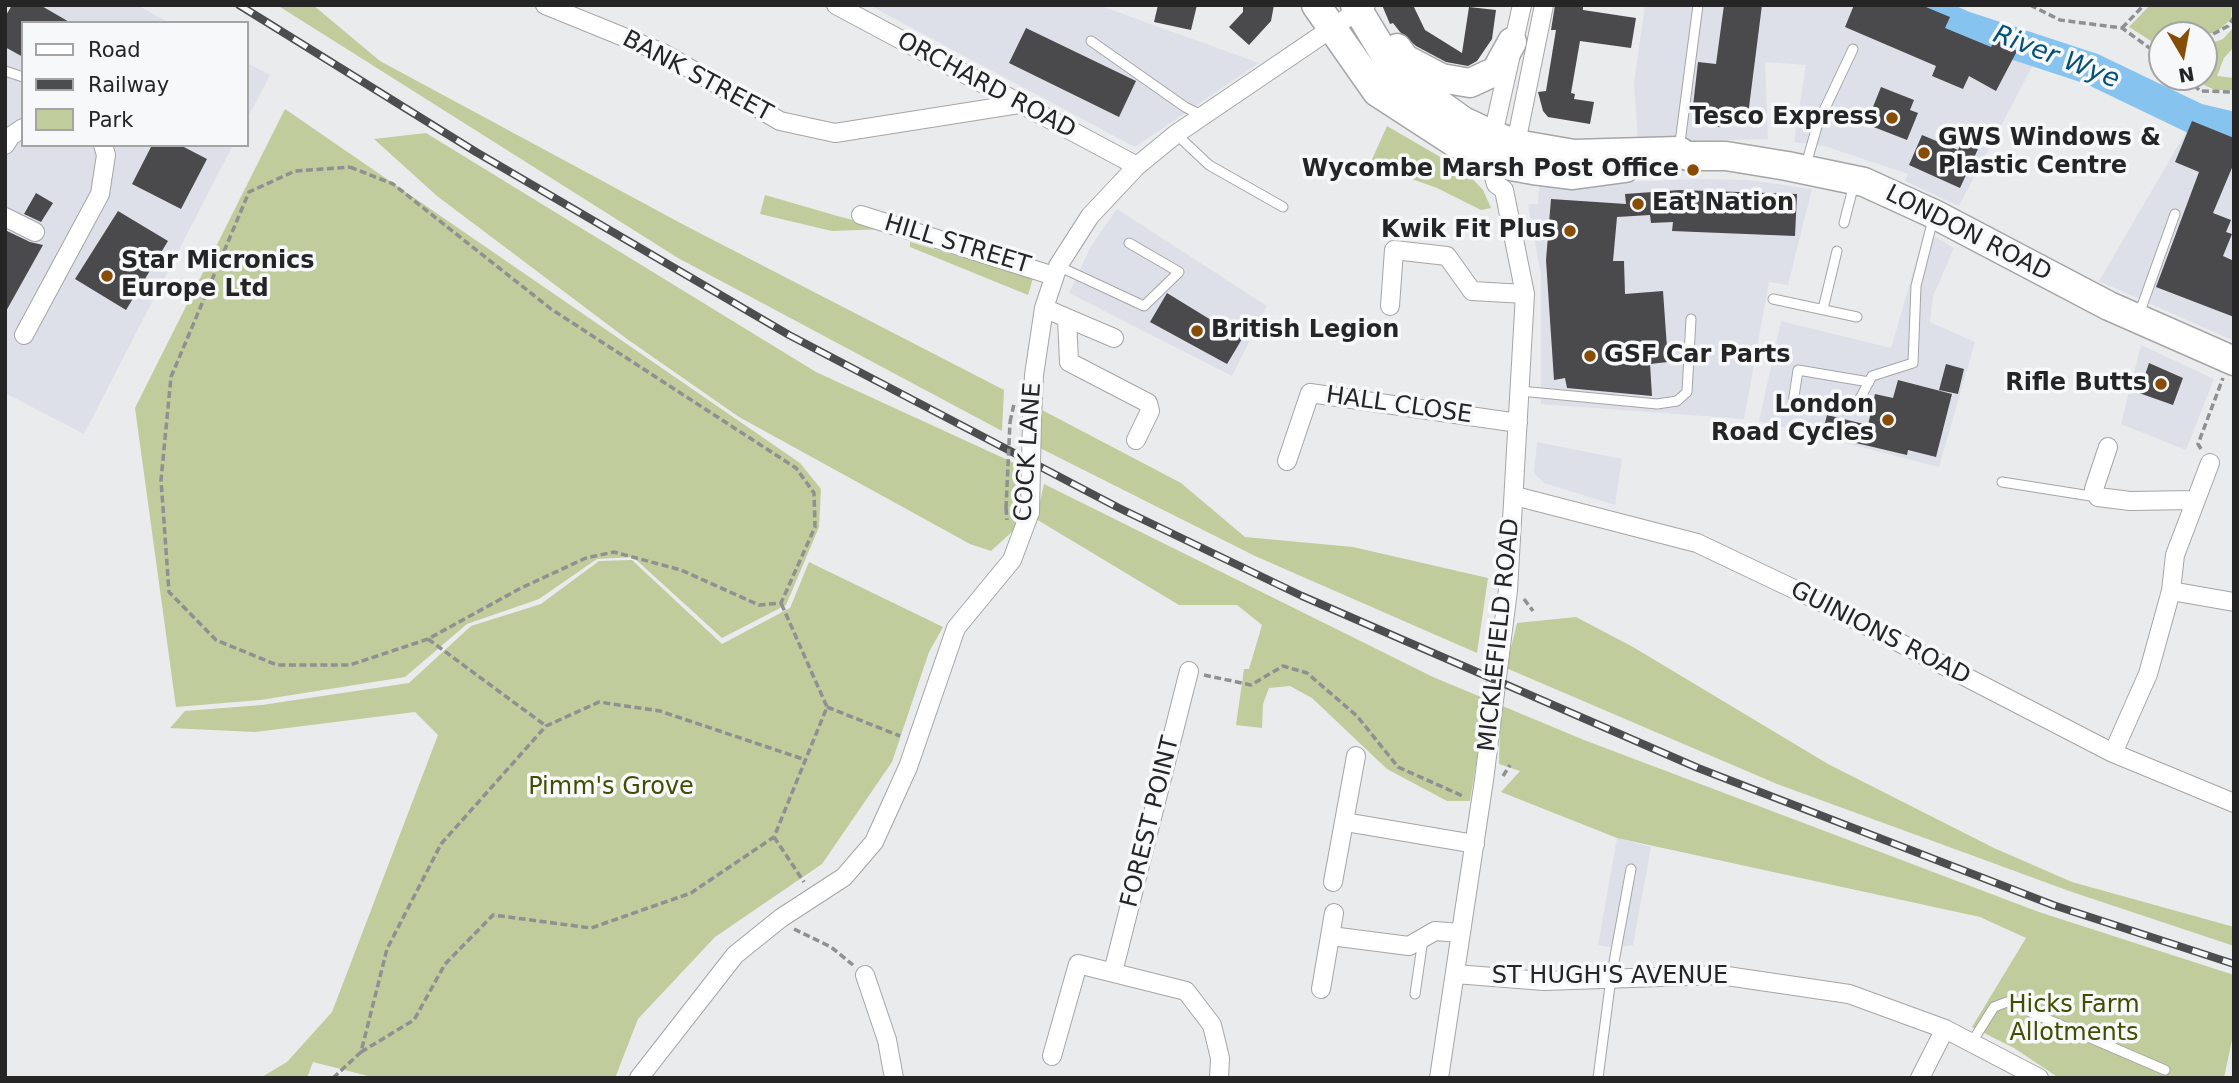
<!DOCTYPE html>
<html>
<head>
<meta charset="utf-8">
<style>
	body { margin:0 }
	#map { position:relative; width:2239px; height:1083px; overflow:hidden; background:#eaebed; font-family:"DejaVu Sans",sans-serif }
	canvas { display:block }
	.frame { position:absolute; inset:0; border:7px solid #252526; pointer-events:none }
	.legend { position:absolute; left:21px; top:21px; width:228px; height:126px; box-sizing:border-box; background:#f7f8fa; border:2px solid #a3a4a5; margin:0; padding:9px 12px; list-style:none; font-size:21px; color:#252526 }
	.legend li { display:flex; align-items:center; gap:14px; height:35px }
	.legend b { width:35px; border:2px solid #a3a4a5 }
	.north { position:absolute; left:2148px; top:21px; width:70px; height:70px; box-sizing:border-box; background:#f7f8fa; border:2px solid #a3a4a5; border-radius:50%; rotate:170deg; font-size:19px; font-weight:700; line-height:28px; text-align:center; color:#252526 }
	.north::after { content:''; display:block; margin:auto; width:24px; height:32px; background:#874c05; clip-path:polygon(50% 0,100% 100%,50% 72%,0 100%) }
</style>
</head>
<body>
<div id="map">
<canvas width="2239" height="1083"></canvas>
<div class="frame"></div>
<ul class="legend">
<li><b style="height:9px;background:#fff"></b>Road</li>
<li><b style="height:9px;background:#4c4d4e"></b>Railway</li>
<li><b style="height:19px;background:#c0cc9b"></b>Park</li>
</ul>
<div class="north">N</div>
</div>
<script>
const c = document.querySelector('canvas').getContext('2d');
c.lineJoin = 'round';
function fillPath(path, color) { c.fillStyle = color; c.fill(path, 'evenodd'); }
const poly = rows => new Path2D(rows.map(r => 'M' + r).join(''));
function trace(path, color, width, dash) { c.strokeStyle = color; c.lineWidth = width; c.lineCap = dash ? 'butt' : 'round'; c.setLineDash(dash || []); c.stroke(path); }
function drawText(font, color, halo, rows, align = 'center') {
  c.font = font + ' "DejaVu Sans",sans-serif'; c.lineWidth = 7; c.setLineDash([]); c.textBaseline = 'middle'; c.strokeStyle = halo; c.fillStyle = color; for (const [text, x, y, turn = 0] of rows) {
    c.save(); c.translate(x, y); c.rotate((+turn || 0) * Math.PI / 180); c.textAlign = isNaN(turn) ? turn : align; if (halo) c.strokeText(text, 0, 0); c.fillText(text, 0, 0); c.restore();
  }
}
fillPath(poly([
	[5,5,137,5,170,23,23,23,23,145,233,145,84,434,5,393],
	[869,5,1098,5,1259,63,1135,147],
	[1645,5,1922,5,2000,33,2018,34,2045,42,1959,206,1905,181,1908,174,1824,146,1794,142,1806,65,1765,62,1768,139,1638,143,1634,83],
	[247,63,270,75,247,119],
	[2197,113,2234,127,2234,341,2099,281],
	[1697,179,1748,180,1812,189,1788,285,1769,282,1744,419,1541,404,1541,275,1528,204,1538,204,1539,186],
	[1117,209,1267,306,1232,376,1069,293,1091,246],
	[1925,231,1954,248,1933,296,1930,322,1975,342,1939,467,1759,421,1781,321,1891,348],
	[2141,345,2214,379,2186,450,2121,424],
	[1537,442,1622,459,1615,505,1544,483,1534,473],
	[1617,838,1651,847,1633,945,1614,948,1598,945]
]), '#dde0e9');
fillPath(poly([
	[277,5,313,5,380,61,686,226,1004,390,1002,431,678,258],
	[2150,5,2232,5,2231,19,2217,32,2204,35,2162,35,2162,48,2129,27],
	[2234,27,2234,47,2224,58,2217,76,2234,78,2234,90,2215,90,2193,80,2192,77,2204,77,2204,46,2223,39],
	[285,109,800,463,821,489,819,527,786,605,722,638,633,557,597,559,539,599,467,624,405,677,260,700,176,707,135,408],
	[1387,126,1466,172,1483,190,1491,208,1481,210,1437,188,1370,164],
	[426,133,816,372,1023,467,1015,529,991,551,970,544,739,417,627,339,437,196,374,139],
	[765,195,841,217,888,229,832,231,760,214],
	[910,242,1033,278,1028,295,910,247],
	[1042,410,1181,483,1245,537,1353,547,1488,578,1477,653,1255,556,1040,448],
	[1044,484,1433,677,1584,740,2039,912,2234,975,2234,1030,2224,1078,2059,1078,2014,1048,1972,1027,2026,938,1980,917,1617,838,1501,792,1520,771,1499,764,1500,733,1482,727,1470,801,1447,801,1387,769,1312,698,1290,686,1269,688,1263,704,1262,728,1236,725,1244,669,1249,669,1262,625,1237,605,1179,605,1036,519],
	[632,560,722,644,790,608,809,562,943,627,929,652,892,762,822,864,715,937,638,1019,615,1078,376,1078,313,1062,307,1078,260,1078,287,1062,332,1012,438,735,415,712,255,732,170,728,185,711,262,705,409,683,471,626,541,604,599,561],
	[1576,617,1633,647,1828,764,1994,848,2072,882,2234,927,2234,946,2072,892,1777,784,1506,668,1517,623]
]), '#c0cc9b');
trace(poly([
	[1915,5,1964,27,2092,69,2196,119,2234,128]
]), '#87c3ef', 32);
fillPath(poly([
	[12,5,40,5,71,23,23,23,23,57,5,47,5,17],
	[1158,5,1197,5,1191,30,1154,22],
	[1243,5,1274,5,1271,21,1249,45,1229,27,1243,12],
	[1382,5,1413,5,1425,30,1462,53,1469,7,1496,10,1492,39,1477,61,1468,66,1446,62,1416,46,1400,32,1393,23,1390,24],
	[1555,5,1583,5,1583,10,1636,18,1631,48,1580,41,1571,93,1575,94,1574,99,1594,102,1590,124,1548,117,1543,111,1538,92,1546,91,1556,30,1551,30],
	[1724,5,1762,5,1747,123,1719,127,1692,115,1698,62,1716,64],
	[1854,5,1921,5,1950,17,1945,28,1991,47,1995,39,2017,51,1996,91,1969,76,1963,89,1932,76,1936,66,1845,27],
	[1026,28,1136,81,1119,117,1009,63],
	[1881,87,1914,100,1910,110,1918,113,1907,140,1866,124],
	[2192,121,2234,138,2234,163,2213,213,2231,220,2226,232,2232,234,2223,256,2234,261,2234,317,2156,287,2199,172,2175,162],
	[1922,135,1958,150,1962,142,1978,149,1960,188,1909,165],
	[152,145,180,145,207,159,181,209,132,184],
	[1680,190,1797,194,1795,236,1672,231,1673,222,1651,223,1650,215,1617,217,1613,261,1624,261,1625,294,1663,291,1668,362,1650,364,1652,396,1567,388,1565,378,1554,380,1546,260,1551,199,1626,204,1625,194],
	[36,193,53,203,41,222,24,214],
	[118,211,168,241,126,310,75,279],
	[5,230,30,242,43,245,5,313],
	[1167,293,1242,339,1227,364,1150,322],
	[2149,363,2183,378,2173,405,2139,393],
	[1946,364,1964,369,1958,394,1939,390],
	[1898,380,1952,394,1936,457,1908,450,1907,455,1822,435,1827,415,1868,425,1875,394,1893,398]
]), '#4a494b');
const lane = poly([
	[1091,41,1185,107,1203,116],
	[5,71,23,77],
	[1176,134,1209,165,1283,207],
	[1679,150,1698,5],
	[1805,168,1818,123,1853,49],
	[1844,223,1854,184],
	[1058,266,1144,306,1179,272,1129,243],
	[1773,299,1857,317],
	[1823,309,1837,251],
	[2138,317,2175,214],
	[1520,391,1657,404,1677,401,1687,392,1691,319],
	[1793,403,1798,370,1869,382],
	[1855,408,1872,376,1913,363,1916,286,1933,219],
	[2002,482,2097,497],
	[1415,994,1423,939],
	[1972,1042,1994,1007,2007,1002,2165,1070],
	[1598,1078,1611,978,1631,869]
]);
const street = poly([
	[545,5,663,53,780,121,835,133,1019,104],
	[836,5,1137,166],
	[5,145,11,136,23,128],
	[1514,153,1544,5],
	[861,215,1054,276],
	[5,217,35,232],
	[1390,306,1394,250,1447,256,1472,291,1525,294],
	[1044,308,1067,318,1069,362,1148,403,1150,411,1136,440],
	[1067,318,1114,338],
	[24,335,100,194,106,155,103,145],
	[1032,418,1034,375,1044,308,1058,266,1090,216,1137,166,1176,134,1366,5],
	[2108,447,2094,489,2098,497,2130,501,2194,500],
	[1287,461,1310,393,1518,423],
	[1515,496,1697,543,1819,601,2113,753,2234,803],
	[2171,591,2234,602],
	[2113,753,2148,674,2171,591,2175,555,2210,463],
	[1345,822,1475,844],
	[1333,882,1356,756],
	[1331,936,1409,946,1435,931,1460,933],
	[1113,972,1189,671],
	[1455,974,1544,981,1720,975,1849,994,1945,1029,2039,1078],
	[865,975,887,1040,894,1078],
	[1321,989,1334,913],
	[1052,1056,1078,964,1186,991,1212,1025,1220,1058,1219,1078],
	[639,1078,735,955,781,918,844,877,874,842,908,767,956,628,1012,560,1030,512],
	[1439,1078,1484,780,1508,590,1525,294,1504,190,1496,184,1488,157,1522,5],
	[1920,1078,1945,1029]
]);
const primary = poly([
	[1316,5,1377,92,1454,142,1511,166,1533,170,1573,175,1625,168],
	[1355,5,1396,73,1463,121,1493,135,1516,144,1574,154,1679,151,1687,156,1726,156,1787,166,1864,182,1934,214,2109,306,2234,361],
	[1397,48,1405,59,1441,78,1470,83,1496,71,1512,42]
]);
trace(lane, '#a4a5a7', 11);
trace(street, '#a4a5a7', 20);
trace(primary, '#a4a5a7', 31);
trace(poly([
	[2030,5,2060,20,2122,28,2162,57],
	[2122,28,2144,5],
	[2204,39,2228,26,2234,17],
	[2187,77,2200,91,2234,92],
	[350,167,393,184,551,309,796,468,814,493,815,527,781,603,759,605,681,570,614,552,586,558,521,588,428,639,350,665,277,665,216,640,169,592,161,480,171,377,249,192,295,171,350,167],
	[1010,422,1014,404],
	[2201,449,2198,444,2223,378],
	[1006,508,1007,520],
	[1524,599,1533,611],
	[428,639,546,726],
	[1204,675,1251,685,1283,666,1307,673,1357,716,1398,767,1465,797],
	[827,707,900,736],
	[1503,776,1510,765],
	[774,837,804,882],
	[794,929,831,947,853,965],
	[361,1052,414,1020,445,964,493,915,591,928,691,893,774,837,827,707,781,603],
	[333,1078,361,1052,387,949,441,844,546,726,599,702,660,711,806,760]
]), '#8f9091', 3.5, [7, 3.5]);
trace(lane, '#fff', 9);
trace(street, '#fff', 18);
trace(primary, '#fff', 28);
const rail = poly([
	[239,5,476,152,789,335,1119,508,1302,596,1698,768,2053,905,2234,964]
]);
trace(rail, '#4c4d4e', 8);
trace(rail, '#f7f8fa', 5, [16]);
const streetBridge = poly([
	[1030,512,1032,418]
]);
trace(streetBridge, '#a4a5a7', 20, []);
trace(poly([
	[1006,508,1010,422]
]), '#8f9091', 3.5, [7, 3.5]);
trace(streetBridge, '#fff', 18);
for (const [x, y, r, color] of [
	[1892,118,7,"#874c05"],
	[1924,153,7,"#874c05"],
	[1693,170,7,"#874c05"],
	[1638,204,7,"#874c05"],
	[1570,231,7,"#874c05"],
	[107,276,7,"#874c05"],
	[1197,331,7,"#874c05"],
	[1590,356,7,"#874c05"],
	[2161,384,7,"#874c05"],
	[1888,420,7,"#874c05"]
]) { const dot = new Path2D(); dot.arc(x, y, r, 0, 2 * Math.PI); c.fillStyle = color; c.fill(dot); trace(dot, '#f7f8fa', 2.5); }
drawText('24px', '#252526', '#f7f8fa', [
	["BANK STREET",697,77,28],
	["ORCHARD ROAD",986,86,28],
	["LONDON ROAD",1968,234,27],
	["HILL STREET",957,245,17],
	["HALL CLOSE",1399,406,8],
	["COCK LANE",1029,452,-86],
	["GUINIONS ROAD",1880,634,27],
	["MICKLEFIELD ROAD",1500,635,-84],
	["FOREST POINT",1151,822,-76],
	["ST HUGH'S AVENUE",1610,977]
]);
drawText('bold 24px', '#252526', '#f7f8fa', [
	["Tesco Express",1878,118],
	["GWS Windows &",1938,139,"left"],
	["Plastic Centre",1938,167,"left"],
	["Wycombe Marsh Post Office",1679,170],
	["Eat Nation",1652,204,"left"],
	["Kwik Fit Plus",1556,231],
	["Star Micronics",121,262,"left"],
	["Europe Ltd",121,290,"left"],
	["British Legion",1211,331,"left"],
	["GSF Car Parts",1604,356,"left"],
	["Rifle Butts",2147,384],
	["London",1874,406],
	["Road Cycles",1874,434]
], 'right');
drawText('24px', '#424d00', '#f7f8fa', [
	["Pimm's Grove",611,788],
	["Hicks Farm",2074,1006],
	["Allotments",2074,1034]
]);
drawText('italic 26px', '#03517a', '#f7f8fa', [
	["River Wye",2056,58,21]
]);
</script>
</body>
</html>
